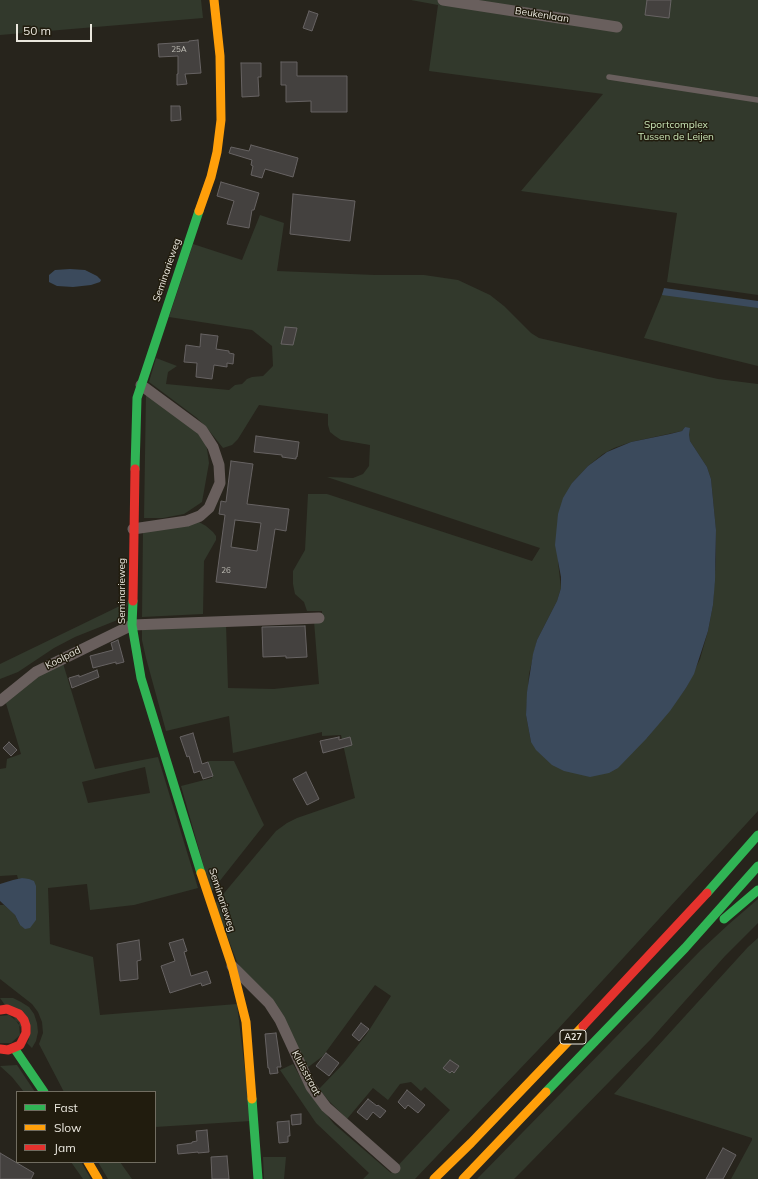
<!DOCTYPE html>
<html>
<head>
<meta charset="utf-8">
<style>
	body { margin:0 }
	#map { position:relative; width:758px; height:1179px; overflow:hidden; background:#27241c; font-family:Mulish,sans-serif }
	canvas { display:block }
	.legend { position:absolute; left:16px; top:1091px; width:140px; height:72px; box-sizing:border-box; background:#211c0e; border:1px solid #716d61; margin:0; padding:5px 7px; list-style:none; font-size:12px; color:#eae7de }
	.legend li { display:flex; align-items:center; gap:8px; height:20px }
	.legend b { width:20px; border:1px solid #716d61 }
	.scale { position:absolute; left:16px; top:24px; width:76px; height:18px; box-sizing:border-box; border:2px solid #eae7de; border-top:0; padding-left:5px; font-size:12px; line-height:14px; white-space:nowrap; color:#eae7de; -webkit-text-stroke:3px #211c0e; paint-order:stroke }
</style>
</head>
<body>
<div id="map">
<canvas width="758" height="1179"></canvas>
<ul class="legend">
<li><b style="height:5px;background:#30b455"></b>Fast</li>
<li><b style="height:5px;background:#ff9f0a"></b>Slow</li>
<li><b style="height:5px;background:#e5322d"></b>Jam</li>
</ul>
<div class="scale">50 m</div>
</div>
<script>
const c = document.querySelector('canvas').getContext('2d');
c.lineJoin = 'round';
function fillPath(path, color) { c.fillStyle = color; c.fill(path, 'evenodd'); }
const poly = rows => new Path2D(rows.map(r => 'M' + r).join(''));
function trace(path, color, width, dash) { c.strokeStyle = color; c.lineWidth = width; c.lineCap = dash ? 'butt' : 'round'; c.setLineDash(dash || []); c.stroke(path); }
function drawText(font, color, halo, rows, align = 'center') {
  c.font = font + ' Mulish,sans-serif'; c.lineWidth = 3; c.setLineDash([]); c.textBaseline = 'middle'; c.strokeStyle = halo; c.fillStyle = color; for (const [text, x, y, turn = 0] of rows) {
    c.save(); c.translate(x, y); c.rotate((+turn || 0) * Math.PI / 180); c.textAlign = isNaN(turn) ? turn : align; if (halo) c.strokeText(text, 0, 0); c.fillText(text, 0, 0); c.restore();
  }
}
fillPath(poly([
	[0,0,201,0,203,18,0,35],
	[411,0,758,0,758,295,667,282,677,213,521,191,603,94,429,71,438,5],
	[260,215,284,223,277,271,375,275,424,275,458,280,490,295,504,306,531,333,539,338,718,379,758,384,758,811,558,1029,415,1179,363,1179,369,1173,316,1123,280,1070,293,1064,309,1093,334,1124,391,1173,450,1110,425,1087,421,1091,411,1082,400,1084,388,1100,373,1088,347,1119,328,1100,319,1089,343,1064,366,1035,391,996,375,985,323,1056,307,1068,237,962,215,904,276,831,287,823,297,818,355,798,341,735,322,736,322,732,233,753,229,716,166,731,146,658,142,640,142,628,226,624,228,688,274,689,319,684,314,621,322,620,322,611,307,611,304,602,295,594,293,584,293,571,305,550,308,494,327,494,532,561,540,548,327,477,353,478,363,474,369,466,370,445,341,440,335,436,330,432,328,425,328,414,259,405,238,439,232,445,223,448,207,428,197,418,149,382,156,358,177,366,168,372,166,384,229,390,235,385,242,384,247,379,252,377,263,376,273,366,272,346,252,330,169,317,193,244,242,260],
	[685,427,689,434,690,441,707,467,711,479,716,530,716,558,713,605,708,631,700,659,686,688,647,738,531,742,526,715,529,674,537,640,557,601,561,588,558,562,572,483,588,466,603,454,614,448,631,442,682,431],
	[663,292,758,305,758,366,644,338],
	[146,392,183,418,204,439,207,449,209,463,202,502,184,514,163,518,144,518],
	[194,522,199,522,206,526,213,532,216,536,216,540,204,561,203,614,142,617,143,529],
	[128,602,125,617,75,637,54,648,18,672,0,679,0,664],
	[62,660,95,769,158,757,198,888,134,905,90,910,87,884,48,888,50,944,93,957,100,1015,237,1004,251,1121,155,1127,155,1092,64,1092,39,1044,43,1033,42,1022,38,1012,32,1004,0,979,0,905,4,905,10,910,15,915,20,925,36,920,35,904,23,878,18,879,17,875,0,876,0,769,6,768,7,759,21,754,5,700],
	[145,767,150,793,88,803,82,782],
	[208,761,234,761,264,825,211,892,181,786,212,778],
	[758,899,758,923,725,956,651,1039,526,1167,514,1179,477,1179,701,950,729,924],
	[758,938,758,1179,731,1179,752,1140,752,1138,614,1094,748,947],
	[0,998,13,998,21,1002,29,1007,34,1014,37,1023,38,1032,36,1041,32,1048,27,1043,29,1039],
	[9,1015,19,1023,20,1035,11,1043,0,1043,0,1016],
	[17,1065,35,1092,24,1092,12,1077,0,1066],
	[263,1157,286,1157,284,1179,264,1179],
	[71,1162,81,1162,91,1179,83,1179],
	[98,1162,120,1162,132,1179,108,1179]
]), '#32392c');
fillPath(poly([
	[70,269,85,270,97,276,101,280,100,282,91,285,73,287,57,286,49,282,49,275,55,270],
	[664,288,758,301,758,308,662,295],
	[685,427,690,428,689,434,690,441,707,467,711,479,716,530,715,581,713,605,708,631,694,674,686,688,670,711,647,738,618,768,609,773,590,777,564,771,552,765,536,750,531,742,526,715,527,692,533,654,537,640,557,601,561,588,561,577,555,545,558,514,563,498,572,483,588,466,607,452,631,442,670,434,682,431],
	[22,878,29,879,34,881,36,886,36,920,30,928,25,929,20,925,15,915,0,901,0,884,13,880]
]), '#3b4a5c');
const building = poly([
	[647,0,671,0,669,18,645,15,647,0],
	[309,11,318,14,312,31,303,28,309,11],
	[198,40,201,73,185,74,187,84,177,85,177,74,178,74,178,56,159,57,158,44,189,42,189,41,198,40],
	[281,62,297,62,297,76,347,76,347,112,311,112,311,101,286,102,286,85,281,85,281,62],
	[241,63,261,63,261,77,258,77,259,96,242,97,241,63],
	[171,106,180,106,181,120,171,121,171,106],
	[251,145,298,158,293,177,265,169,262,178,251,175,253,166,251,165,252,160,229,153,231,147,249,151,251,145],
	[221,182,259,193,254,210,252,210,249,228,227,224,234,201,217,196,221,182],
	[293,194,355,201,350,241,290,234,293,194],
	[285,327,297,328,293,345,281,344,285,327],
	[201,334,218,336,216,349,229,351,229,353,234,354,233,364,227,363,227,367,214,365,212,379,196,377,197,363,184,362,186,345,200,347,201,334],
	[256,436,299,442,297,457,296,457,296,459,282,457,282,455,254,452,256,436],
	[231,461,253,464,247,504,289,509,286,531,275,529,266,588,216,582,225,515,219,514,221,501,226,502,231,461],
	[235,520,261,523,257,551,231,547,235,520],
	[305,626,307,657,286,658,286,656,263,657,262,627,305,626],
	[118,640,124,662,116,664,116,662,93,668,90,656,113,650,111,643,118,640],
	[97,670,99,677,72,688,69,678,79,675,79,677,97,670],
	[193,733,202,764,208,762,213,776,203,779,200,771,194,773,189,756,187,757,180,737,193,733],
	[339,737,339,740,350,737,352,745,323,753,320,741,339,737],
	[9,742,17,750,11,756,3,748,9,742],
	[306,772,319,799,307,805,293,779,306,772],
	[183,939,187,951,184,952,191,976,207,971,211,983,202,986,201,983,170,993,161,966,175,961,169,943,183,939],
	[139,940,141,960,137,961,138,979,120,981,117,944,139,940],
	[361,1023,369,1029,359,1041,352,1035,361,1023],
	[276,1033,281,1067,277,1067,278,1073,270,1074,269,1068,268,1068,265,1034,276,1033],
	[326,1053,339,1063,329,1076,316,1066,326,1053],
	[450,1060,459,1066,454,1073,452,1071,450,1073,443,1068,450,1060],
	[407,1090,425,1105,418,1113,408,1105,405,1109,398,1102,407,1090],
	[368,1099,377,1106,378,1105,386,1111,380,1118,373,1112,367,1120,357,1112,368,1099],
	[301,1114,301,1124,292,1125,291,1115,301,1114],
	[289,1121,290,1136,288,1136,288,1142,279,1143,277,1122,289,1121],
	[207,1130,209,1152,198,1153,198,1152,178,1154,177,1145,192,1143,192,1142,197,1141,196,1131,207,1130],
	[723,1148,736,1155,723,1179,706,1179,723,1148],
	[0,1153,34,1173,31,1179,0,1179,0,1153],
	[227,1156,229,1179,212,1179,211,1157,227,1156]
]);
fillPath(building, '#44413f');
trace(building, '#676363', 1);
trace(poly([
	[609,77,758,100]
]), '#695f5d', 5.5);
trace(poly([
	[443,0,617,27],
	[133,529,187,521,200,516,209,508,220,483,219,465,213,447,202,430,141,385],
	[0,701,36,672,132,625,319,618],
	[232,966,269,1003,280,1020,311,1087,326,1107,395,1168]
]), '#695f5d', 11);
trace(poly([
	[135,469,137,398,199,211],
	[133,601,132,625,141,678,201,873],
	[707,893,758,835],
	[724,919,758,890],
	[14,1048,44,1092],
	[546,1092,685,948,758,866],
	[252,1099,258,1179]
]), '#30b455', 9);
trace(poly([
	[199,211,211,177,217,152,221,120,220,56,214,0],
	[201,873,232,966,246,1022,252,1099],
	[88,1162,98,1179],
	[434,1179,471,1143,583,1026],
	[463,1179,546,1092]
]), '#ff9f0a', 9);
trace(poly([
	[133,601,135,469],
	[0,1010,7,1009,19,1014,24,1020,26,1026,26,1033,20,1045,8,1050,0,1049],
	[583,1026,707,893]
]), '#e5322d', 9);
drawText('8px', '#c0beb6', null, [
	["25A",179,50],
	["26",226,571]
]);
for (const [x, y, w] of [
	[573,1037,26]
]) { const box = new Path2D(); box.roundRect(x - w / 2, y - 7, w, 14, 3); c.fillStyle = '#211c0e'; c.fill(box); trace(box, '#eae7de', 1); }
drawText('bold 9px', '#eae7de', null, [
	["A27",573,1037]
]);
drawText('10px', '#eae7de', '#211c0e', [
	["Beukenlaan",542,15,9],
	["Seminarieweg",167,270,-71],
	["Seminarieweg",122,591,-90],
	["Koolpad",63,658,-27],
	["Seminarieweg",222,900,72],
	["Kluisstraat",306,1073,62]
]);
drawText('10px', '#cae6b7', '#211c0e', [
	["Sportcomplex",676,125],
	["Tussen de Leijen",676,137]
]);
</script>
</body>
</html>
